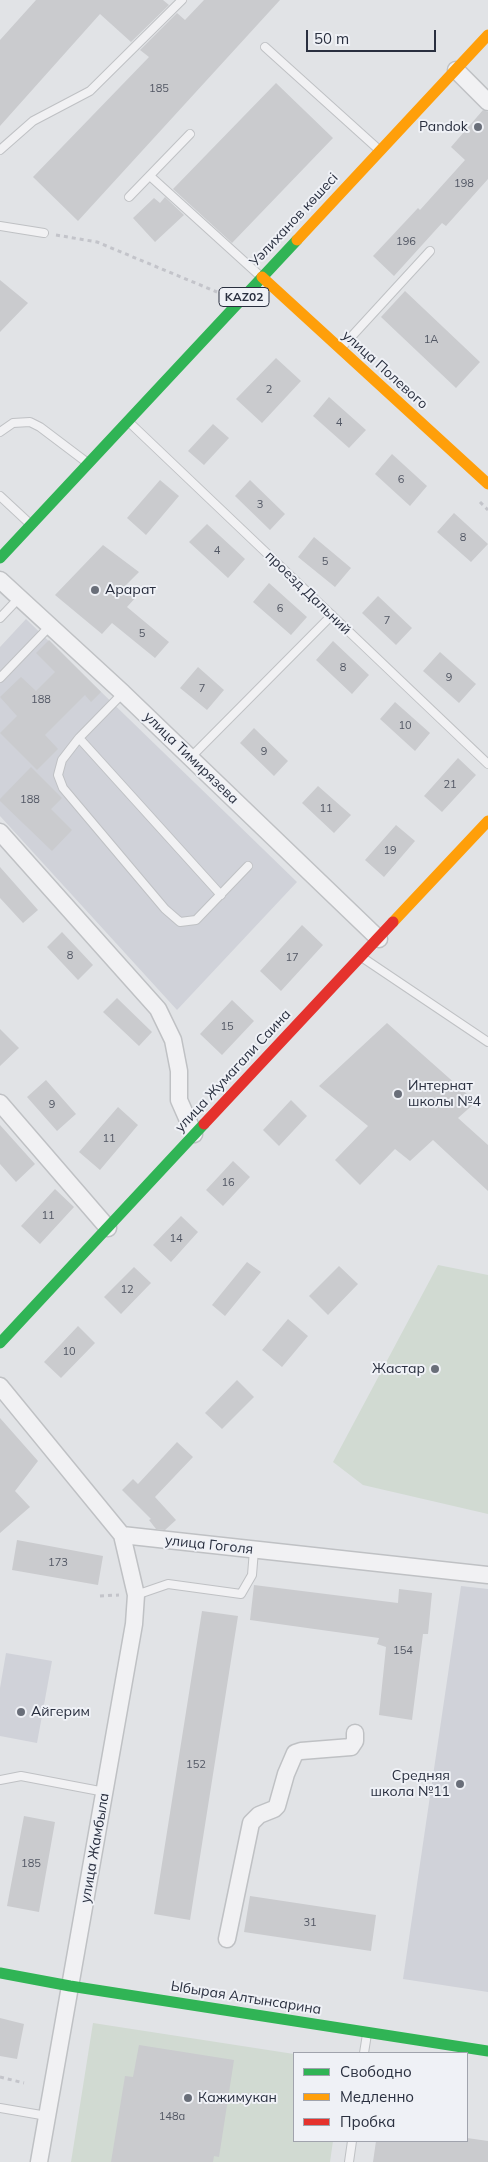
<!DOCTYPE html>
<html>
<head>
<meta charset="utf-8">
<style>
	body { margin:0 }
	#map { position:relative; width:488px; height:2162px; overflow:hidden; background:#e1e3e6; font-family:Mulish,sans-serif }
	canvas { display:block }
	.legend { position:absolute; left:293px; top:2052px; width:175px; height:90px; box-sizing:border-box; background:#eff1f6; border:1px solid #a0a3ad; margin:0; padding:6px 9px; list-style:none; font-size:15px; color:#292f3f }
	.legend li { display:flex; align-items:center; gap:10px; height:25px }
	.legend b { width:25px; border:1px solid #a0a3ad }
	.scale { position:absolute; left:306px; top:30px; width:130px; height:22px; box-sizing:border-box; border:2px solid #292f3f; border-top:0; padding-left:6px; font-size:15px; line-height:18px; white-space:nowrap; color:#292f3f; -webkit-text-stroke:4px #eff1f6; paint-order:stroke }
</style>
</head>
<body>
<div id="map">
<canvas width="488" height="2162"></canvas>
<ul class="legend">
<li><b style="height:6px;background:#30b455"></b>Свободно</li>
<li><b style="height:6px;background:#ff9f0a"></b>Медленно</li>
<li><b style="height:6px;background:#e5322d"></b>Пробка</li>
</ul>
<div class="scale">50 m</div>
</div>
<script>
const c = document.querySelector('canvas').getContext('2d');
c.lineJoin = 'round';
function fillPath(path, color) { c.fillStyle = color; c.fill(path, 'evenodd'); }
const poly = rows => new Path2D(rows.map(r => 'M' + r).join(''));
function trace(path, color, width, dash) { c.strokeStyle = color; c.lineWidth = width; c.lineCap = dash ? 'butt' : 'round'; c.setLineDash(dash || []); c.stroke(path); }
function drawText(font, color, halo, rows, align = 'center') {
  c.font = font + ' Mulish,sans-serif'; c.lineWidth = 4; c.setLineDash([]); c.textBaseline = 'middle'; c.strokeStyle = halo; c.fillStyle = color; for (const [text, x, y, turn = 0] of rows) {
    c.save(); c.translate(x, y); c.rotate((+turn || 0) * Math.PI / 180); c.textAlign = isNaN(turn) ? turn : align; if (halo) c.strokeText(text, 0, 0); c.fillText(text, 0, 0); c.restore();
  }
}
fillPath(poly([
	[26,619,297,882,177,1010,0,816,0,647],
	[461,1586,488,1589,488,1992,403,1979],
	[6,1653,52,1661,37,1743,0,1736,0,1688]
]), '#d0d2d9');
fillPath(poly([
	[438,1265,488,1275,488,1514,363,1485,333,1462],
	[93,2023,294,2054,294,2141,333,2141,330,2162,71,2162]
]), '#d1dad2');
fillPath(poly([
	[36,0,163,0,169,5,131,42,100,14,0,126,0,40],
	[204,0,280,0,78,221,33,177,149,57,140,50,177,13,185,20],
	[276,83,333,138,232,243,173,189],
	[483,110,488,112,488,179,446,226,442,223,394,276,373,256,418,208,420,210,465,160,451,147],
	[165,197,184,215,155,242,133,218,154,198,160,203],
	[0,280,28,303,0,332],
	[405,291,480,362,456,388,381,317],
	[276,358,301,381,262,423,236,399],
	[329,397,366,430,349,448,313,416],
	[213,424,229,438,204,465,188,451],
	[392,454,427,486,410,506,375,474],
	[160,480,179,496,146,535,127,518],
	[250,480,285,514,270,530,235,496],
	[454,513,488,544,471,562,437,532],
	[207,524,245,559,228,578,189,542],
	[314,537,351,568,335,587,298,557],
	[103,545,139,572,125,586,137,596,127,607,169,642,155,658,112,623,102,634,55,595],
	[269,583,307,617,291,635,253,602],
	[378,596,412,628,396,645,362,613],
	[49,640,101,692,91,702,85,695,45,735,58,749,37,770,0,733,17,716,0,697,21,677,36,691,55,672,36,653],
	[333,641,369,675,352,694,316,660],
	[440,652,476,684,459,703,423,671],
	[198,667,224,690,207,710,180,688],
	[395,702,430,733,415,751,380,719],
	[254,728,288,761,274,776,240,743],
	[458,758,476,775,442,812,424,796],
	[31,767,62,798,51,809,72,830,52,851,0,801,0,799],
	[318,786,351,815,334,833,302,803],
	[396,825,415,841,384,877,365,860],
	[0,867,38,910,23,923,0,898],
	[302,925,323,945,281,991,260,971],
	[62,932,93,965,78,980,47,947],
	[117,998,152,1032,139,1046,103,1012],
	[232,1000,254,1021,222,1055,200,1034],
	[387,1023,476,1102,458,1118,488,1145,488,1191,433,1140,410,1161,395,1149,360,1185,335,1160,368,1126,319,1086],
	[0,1029,19,1048,0,1066],
	[46,1080,76,1114,57,1131,27,1097],
	[291,1100,307,1116,279,1146,263,1130],
	[118,1107,138,1125,100,1170,79,1152],
	[0,1125,35,1164,16,1182,0,1164],
	[233,1161,250,1177,223,1206,206,1190],
	[55,1189,74,1207,40,1244,21,1226],
	[181,1216,198,1232,171,1262,153,1245],
	[247,1262,261,1272,225,1316,212,1305],
	[339,1266,358,1284,328,1315,309,1296],
	[134,1267,151,1283,121,1314,104,1297],
	[288,1319,308,1336,282,1367,262,1350],
	[78,1326,95,1343,61,1378,44,1362],
	[237,1380,254,1397,222,1429,205,1413],
	[0,1418,38,1461,15,1491,30,1507,0,1533],
	[177,1442,193,1457,155,1497,176,1520,165,1530,156,1529,149,1520,151,1519,122,1490,133,1479,138,1484],
	[17,1540,103,1556,98,1585,12,1570],
	[254,1585,398,1603,399,1589,432,1593,428,1634,423,1634,412,1720,379,1715,386,1647,377,1644,379,1638,250,1620],
	[202,1611,238,1616,190,1920,154,1914],
	[24,1816,55,1822,39,1912,7,1906],
	[250,1896,376,1915,371,1951,244,1932],
	[0,2018,24,2024,17,2059,0,2056],
	[139,2045,234,2060,219,2157,214,2156,213,2162,111,2162,125,2076,133,2077],
	[467,2138,488,2141,488,2162,373,2162,376,2141,467,2141]
]), '#cacbce');
const lane = poly([
	[265,47,377,148],
	[0,150,33,121,90,91,182,0],
	[150,176,258,274],
	[129,197,190,134],
	[0,226,44,233],
	[341,348,430,251],
	[131,424,488,764],
	[0,432,13,423,30,422,40,427,85,461],
	[0,496,28,522],
	[0,618,19,598],
	[0,678,49,627],
	[123,693,79,738,62,760,58,775,63,788,165,909,180,922,196,920,248,866],
	[79,738,221,895],
	[191,757,332,615],
	[363,958,488,1042],
	[136,1595,168,1584,241,1594,252,1575,254,1550],
	[0,1780,21,1776,105,1792],
	[364,2053,367,2034],
	[0,2108,47,2116],
	[349,2162,352,2141]
]);
const street = poly([
	[456,70,488,102],
	[0,580,123,693,379,939],
	[0,832,158,1009,173,1040,179,1071,179,1100,194,1134],
	[0,1103,108,1228],
	[0,1386,122,1535,488,1575],
	[227,1939,251,1823,259,1815,274,1809,277,1806,286,1774,295,1753,301,1751,351,1747,355,1741,355,1733],
	[39,2162,134,1624,136,1595,122,1535]
]);
trace(lane, '#bfc1c4', 10);
trace(street, '#bfc1c4', 19);
trace(poly([
	[56,235,97,242,217,292],
	[480,502,488,510],
	[100,1596,119,1595],
	[0,2077,24,2083]
]), '#c3c4ca', 3, [4, 4]);
trace(lane, '#f1f1f3', 8);
trace(street, '#f1f1f3', 16);
trace(poly([
	[0,558,297,240],
	[0,1343,204,1124],
	[0,1973,70,1986,488,2051]
]), '#30b455', 11);
trace(poly([
	[297,240,488,35],
	[262,277,488,484],
	[393,922,488,821]
]), '#ff9f0a', 11);
trace(poly([
	[204,1124,393,922]
]), '#e5322d', 11);
for (const [x, y, r, color] of [
	[478,127,5,"#696e79"],
	[95,590,5,"#696e79"],
	[398,1094,5,"#696e79"],
	[435,1369,5,"#696e79"],
	[21,1712,5,"#696e79"],
	[460,1784,5,"#696e79"],
	[188,2098,5,"#696e79"]
]) { const dot = new Path2D(); dot.arc(x, y, r, 0, 2 * Math.PI); c.fillStyle = color; c.fill(dot); trace(dot, '#eff1f6', 2); }
drawText('11px', '#525764', null, [
	["185",159,89],
	["198",464,184],
	["196",406,242],
	["1А",431,340],
	["2",269,390],
	["4",339,423],
	["6",401,480],
	["3",260,505],
	["8",463,538],
	["4",217,551],
	["5",325,562],
	["6",280,609],
	["7",387,621],
	["5",142,634],
	["8",343,668],
	["9",449,678],
	["7",202,689],
	["188",41,700],
	["10",405,726],
	["9",264,752],
	["21",450,785],
	["188",30,800],
	["11",326,809],
	["19",390,851],
	["8",70,956],
	["17",292,958],
	["15",227,1027],
	["9",52,1105],
	["11",109,1139],
	["16",228,1183],
	["11",48,1216],
	["14",176,1239],
	["12",127,1290],
	["10",69,1352],
	["173",58,1563],
	["154",403,1651],
	["152",196,1765],
	["185",31,1864],
	["31",310,1923],
	["148а",172,2117]
]);
for (const [x, y, w] of [
	[244,297,50]
]) { const box = new Path2D(); box.roundRect(x - w / 2, y - 9.5, w, 19, 4); c.fillStyle = '#eff1f6'; c.fill(box); trace(box, '#292f3f', 1); }
drawText('bold 12px', '#292f3f', null, [
	["KАZ02",244,297]
]);
drawText('14px', '#292f3f', '#eff1f6', [
	["Pandok",468,127,"right"],
	["Арарат",105,590],
	["Интернат",408,1086],
	["школы №4",408,1102],
	["Жастар",425,1369,"right"],
	["Айгерим",31,1712],
	["Средняя",450,1776,"right"],
	["школа №11",450,1792,"right"],
	["Кажимукан",198,2098]
], 'left');
drawText('14px', '#292f3f', '#eff1f6', [
	["Уәлиханов көшесі",294,220,-47],
	["улица Полевого",385,370,42],
	["проезд Дальний",308,593,44],
	["улица Тимирязева",191,758,44],
	["улица Жумагали Саина",233,1071,-47],
	["улица Гоголя",209,1545,6],
	["улица Жамбыла",95,1848,-80],
	["Ыбырая Алтынсарина",246,1998,9]
]);
</script>
</body>
</html>
